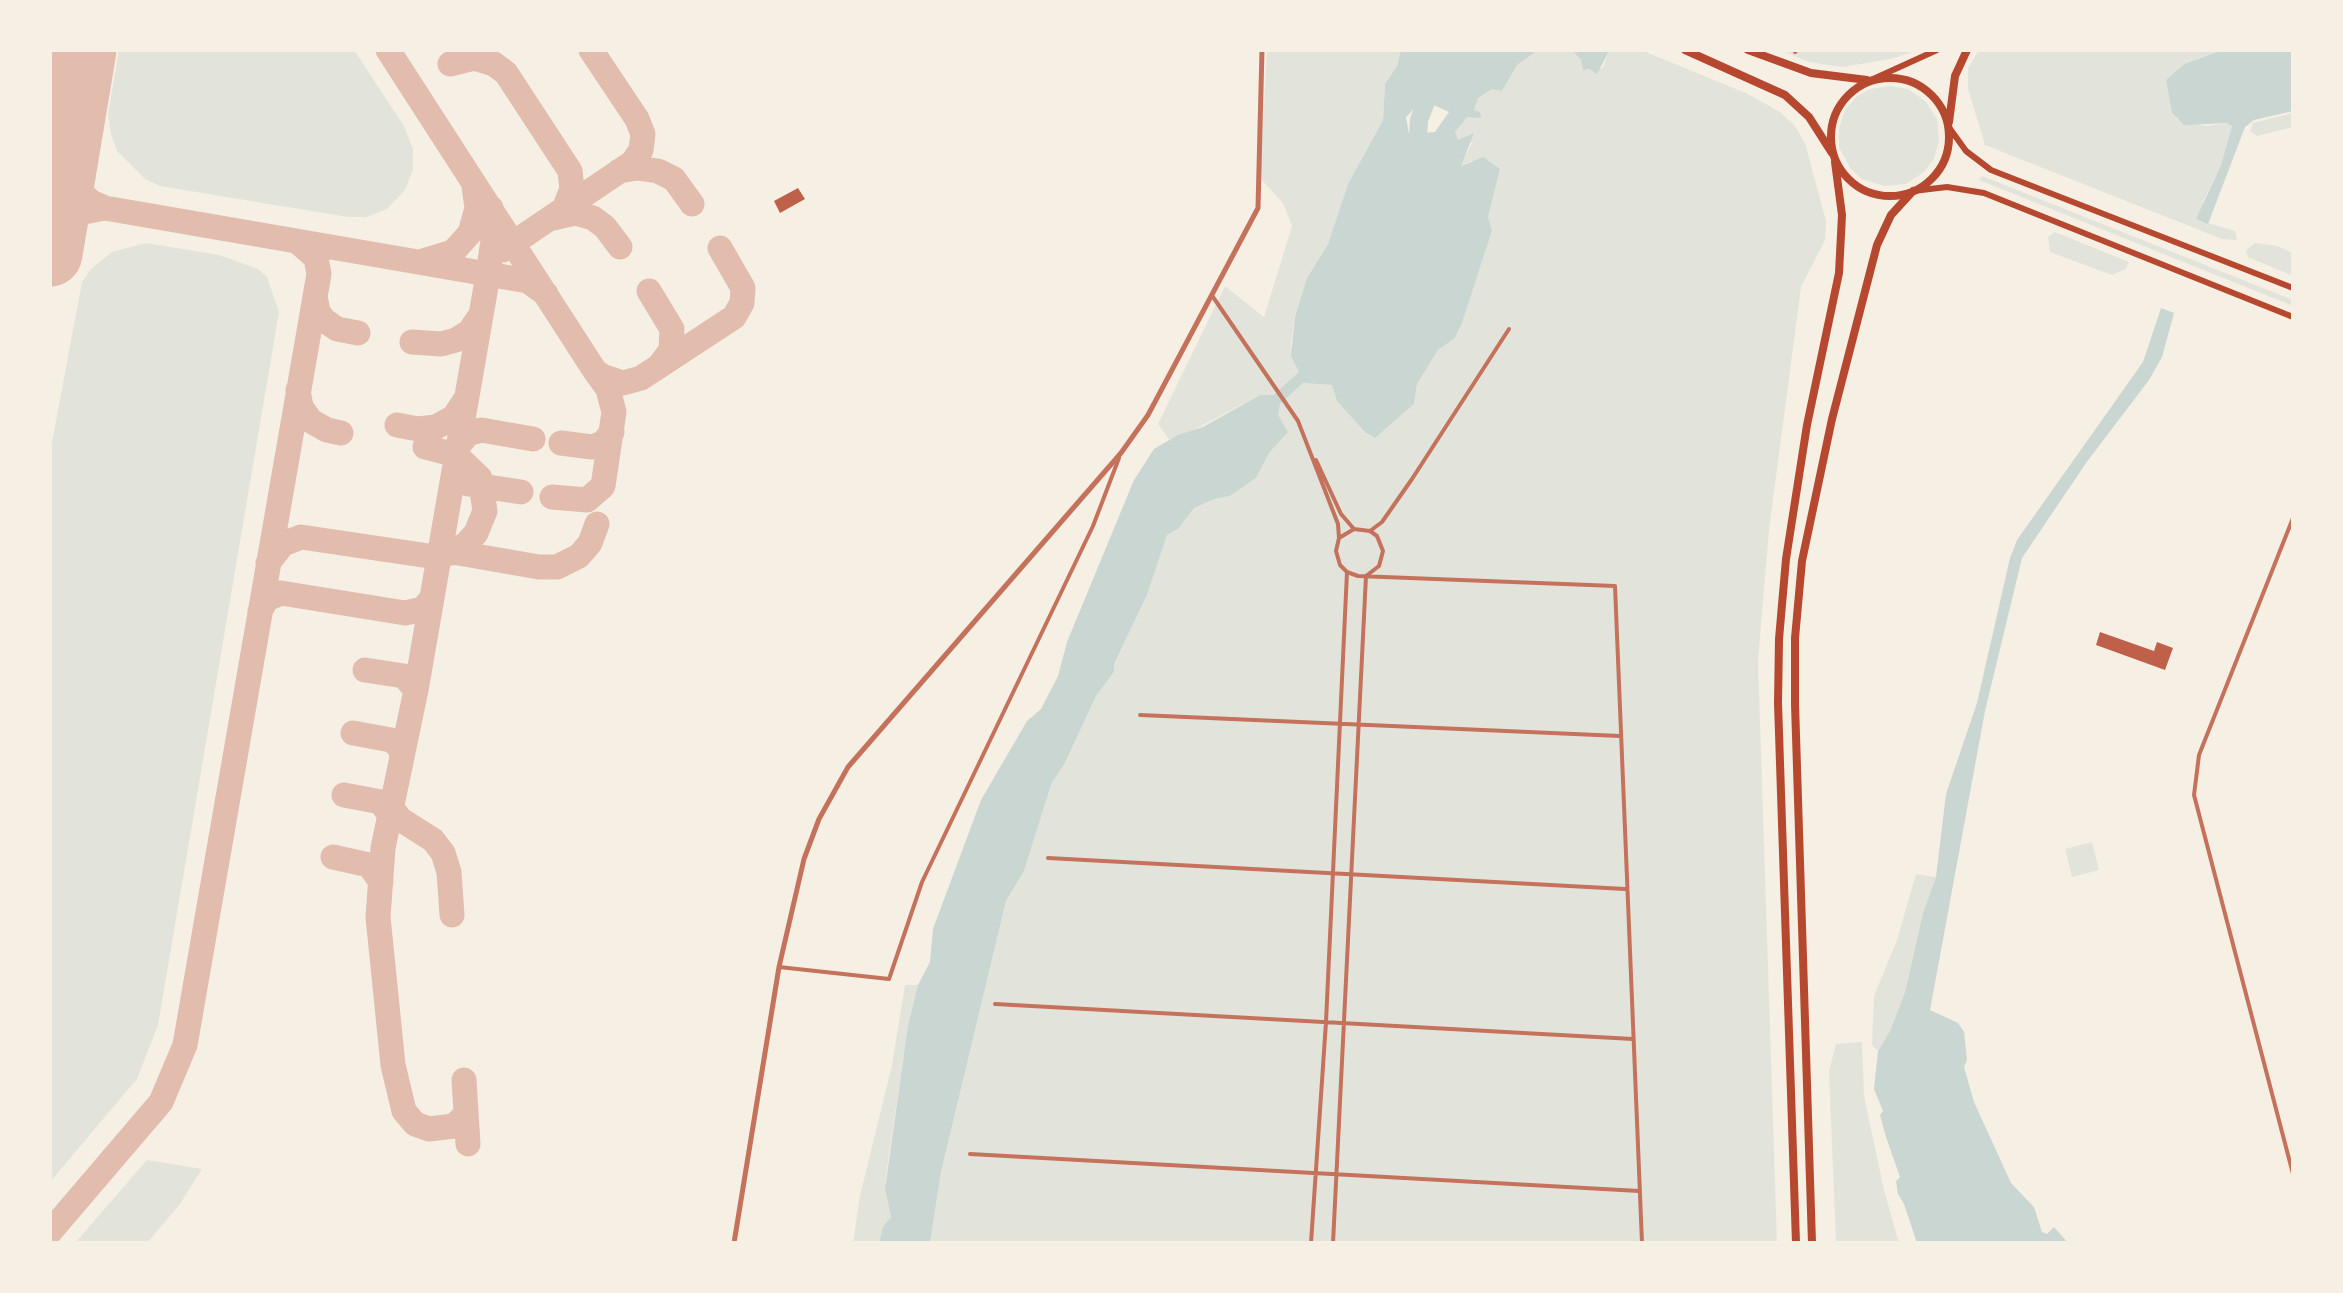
<!DOCTYPE html>
<html>
<head>
<meta charset="utf-8">
<style>
	body { margin:0 }
	#map { position:relative; width:2343px; height:1293px; overflow:hidden; background:#f6efe4; font-family:"Golos Text",sans-serif }
	canvas { display:block }
	.frame { position:absolute; inset:0; border:52px solid #f6efe4; pointer-events:none }
</style>
</head>
<body>
<div id="map">
<canvas width="2343" height="1293"></canvas>
<div class="frame"></div>
</div>
<script>
const c = document.querySelector('canvas').getContext('2d');
c.lineJoin = 'round';
function fillPath(path, color) { c.fillStyle = color; c.fill(path, 'evenodd'); }
const poly = rows => new Path2D(rows.map(r => 'M' + r).join(''));
function trace(path, color, width, dash) { c.strokeStyle = color; c.lineWidth = width; c.lineCap = dash ? 'butt' : 'round'; c.setLineDash(dash || []); c.stroke(path); }
fillPath(poly([
	[119,50,354,50,404,126,413,149,413,169,405,190,387,209,366,217,348,217,160,186,145,179,117,151,111,134,108,115],
	[1267,50,1401,50,1397,66,1385,84,1383,120,1348,184,1328,244,1307,278,1295,315,1291,345,1300,372,1272,395,1260,395,1171,442,1158,424,1225,286,1264,317,1292,226,1283,203,1260,178],
	[1538,50,1572,50,1581,60,1584,70,1603,68,1608,52,1605,50,1641,50,1748,94,1780,112,1795,126,1805,143,1826,221,1825,240,1801,287,1769,530,1758,661,1777,1243,930,1243,941,1172,1006,901,1024,871,1052,782,1064,765,1096,696,1114,672,1114,664,1147,595,1167,535,1178,529,1194,508,1214,499,1230,496,1256,478,1269,453,1287,432,1277,415,1280,404,1303,383,1332,385,1338,401,1365,432,1384,430,1414,404,1417,384,1438,350,1455,338,1462,323,1492,231,1488,217,1500,169,1471,161,1460,166,1472,143,1458,141,1454,132,1467,117,1480,117,1474,110,1478,98,1492,89,1502,91,1517,65],
	[1780,50,1919,50,1890,59,1843,67,1809,62],
	[1979,50,2223,50,2184,64,2166,80,2172,113,2178,120,2207,126,2227,123,2232,126,2221,165,2203,202,2208,223,2235,231,2237,240,2222,239,1985,145,1968,89,1968,68],
	[1891,86,1908,89,1925,101,1937,119,1939,140,1934,159,1924,172,1906,184,1885,186,1862,179,1850,168,1839,147,1839,129,1845,110,1856,97,1870,89],
	[2293,113,2293,127,2257,136,2250,131,2253,123],
	[1982,176,2293,300,2293,306,1979,180],
	[2055,232,2129,262,2126,269,2112,275,2050,252,2048,237],
	[146,243,219,255,258,269,267,277,279,312,158,1025,137,1079,50,1182,50,453,82,282,91,269,112,252],
	[2255,243,2277,246,2293,253,2293,276,2248,257,2246,250],
	[2092,842,2099,870,2072,877,2065,849],
	[1916,874,1936,877,1923,913,1905,992,1890,1031,1878,1051,1872,1045,1874,996,1897,940],
	[905,985,918,985,908,1025,886,1176,885,1189,891,1217,883,1227,879,1243,853,1243,860,1196,892,1065],
	[1862,1042,1864,1096,1884,1190,1899,1243,1836,1243,1829,1071,1836,1044],
	[147,1160,202,1169,180,1204,147,1243,75,1243]
]), '#e2e4dc');
fillPath(poly([
	[1401,50,1538,50,1517,65,1502,91,1492,89,1478,98,1474,110,1480,112,1481,118,1467,117,1455,132,1458,140,1474,133,1461,166,1483,157,1500,169,1488,217,1492,231,1462,323,1455,338,1438,350,1417,384,1414,404,1375,438,1365,432,1337,401,1332,385,1303,383,1280,404,1278,415,1288,432,1269,453,1256,478,1230,496,1214,499,1194,508,1178,529,1167,535,1147,595,1114,664,1114,672,1096,696,1064,765,1052,782,1024,871,1006,901,941,1172,930,1243,879,1243,883,1227,891,1217,885,1189,908,1025,918,985,930,962,933,929,981,800,1027,721,1041,709,1058,676,1067,642,1134,480,1154,449,1178,435,1203,427,1260,395,1273,395,1299,372,1291,356,1295,316,1307,278,1328,244,1348,184,1383,120,1385,84,1397,66],
	[1423,100,1449,112,1435,132,1409,134,1406,117],
	[1572,50,1605,50,1609,51,1597,74,1590,69,1583,70,1581,60],
	[2223,50,2293,50,2293,111,2254,120,2245,127,2208,224,2196,219,2221,165,2232,126,2227,123,2184,125,2172,113,2166,80,2184,64],
	[2161,308,2174,313,2162,357,2149,380,2086,463,2022,558,1985,711,1930,1010,1958,1023,1964,1032,1967,1060,1964,1067,1974,1102,2011,1183,2034,1207,2042,1232,2047,1234,2054,1227,2068,1243,1917,1243,1904,1204,1898,1194,1896,1181,1900,1177,1886,1137,1880,1115,1883,1111,1874,1089,1878,1051,1890,1031,1905,992,1923,913,1936,877,1946,794,1977,703,2010,558,2017,540,2143,362]
]), '#c9d6d2');
trace(poly([
	[1417,157,1419,120,1442,62,1442,50]
]), '#c9d6d2', 18);
trace(poly([
	[388,50,595,371,602,376,623,383,641,378,734,317,742,303,743,288,720,248],
	[450,64,474,58,494,64,506,73,570,171,572,189,564,209],
	[69,142,69,173,77,189,91,202,105,208,528,281,546,294],
	[619,171,637,168,658,171,674,179,692,204],
	[553,218,575,213,593,218,605,227,620,247],
	[51,248,59,231,70,219,84,212,105,208],
	[503,250,633,162,641,150,643,134,637,119,591,50],
	[423,261,453,252,470,233,477,208,474,186],
	[649,291,672,329,671,350,660,365],
	[315,296,318,312,324,320,337,329,358,333],
	[412,342,441,344,456,340,469,332,480,316],
	[298,390,301,407,311,421,327,430,341,433],
	[397,425,418,429,436,427,454,417,465,400],
	[561,443,592,447,603,443,612,432],
	[458,446,468,434,481,430,533,439],
	[468,484,521,492],
	[552,497,587,500,603,486,614,412,608,389,595,371],
	[447,551,539,567,557,567,579,556,590,543,597,524],
	[268,563,283,544,301,537,429,556,451,553,466,544,476,533,485,511,480,478,456,455,425,447],
	[260,611,267,599,281,593,405,613,423,609,431,599],
	[365,670,404,676,416,690],
	[353,733,391,740,399,746,402,755],
	[344,795,381,802,390,816],
	[392,808,400,819,433,840,443,853,449,872,452,915],
	[333,857,369,865,381,882],
	[464,1080,468,1144],
	[466,1114,454,1126,429,1129,415,1124,404,1111,393,1065,378,917,383,848,416,690,488,275,495,226,491,208],
	[50,1232,161,1102,185,1045,319,274,316,258,299,243]
]), '#e2bdae', 25);
trace(poly([
	[50,254,84,50]
]), '#e2bdae', 65);
fillPath(poly([
	[798,188,805,199,780,213,774,201],
	[2100,632,2154,651,2157,642,2173,648,2165,670,2096,645]
]), '#bf614a');
trace(poly([
	[1795,52,1797,50],
	[1213,297,1298,421,1338,524,1339,538],
	[1316,460,1341,514,1354,529],
	[2293,518,2199,755,2194,795,2293,1174],
	[1370,531,1382,522,1412,479,1509,329],
	[1366,576,1379,566,1383,551,1377,536,1370,531,1354,529,1339,538,1336,551,1340,565,1347,572,1358,576,1615,586,1642,1243],
	[1140,715,1620,736],
	[1048,858,1625,889],
	[779,967,889,979,922,882,1093,526,1119,458],
	[995,1004,1633,1039],
	[970,1154,1639,1191],
	[1311,1243,1326,1022,1347,572],
	[1333,1243,1366,576]
]), '#c5725c', 4);
trace(poly([
	[734,1243,779,967,804,859,819,819,848,767,1121,453,1148,415,1258,208,1262,50]
]), '#c5725c', 5);
trace(poly([
	[1871,80,1937,50],
	[1948,126,1966,151,1991,170,2293,288],
	[1913,191,1947,187,1984,193,2293,317]
]), '#b5482f', 6);
trace(poly([
	[1685,50,1785,95,1809,117,1832,153],
	[1748,50,1811,73,1867,80],
	'1831 137a59 59 0 1 1 118 0a59 59 0 1 1-118 0Z',
	[1949,122,1955,76,1967,50],
	[1796,1243,1778,703,1779,639,1786,559,1807,425,1839,273,1842,215,1835,162],
	[1812,1243,1795,704,1795,638,1802,561,1832,419,1877,245,1891,215,1913,191]
]), '#b5482f', 8);
</script>
</body>
</html>
